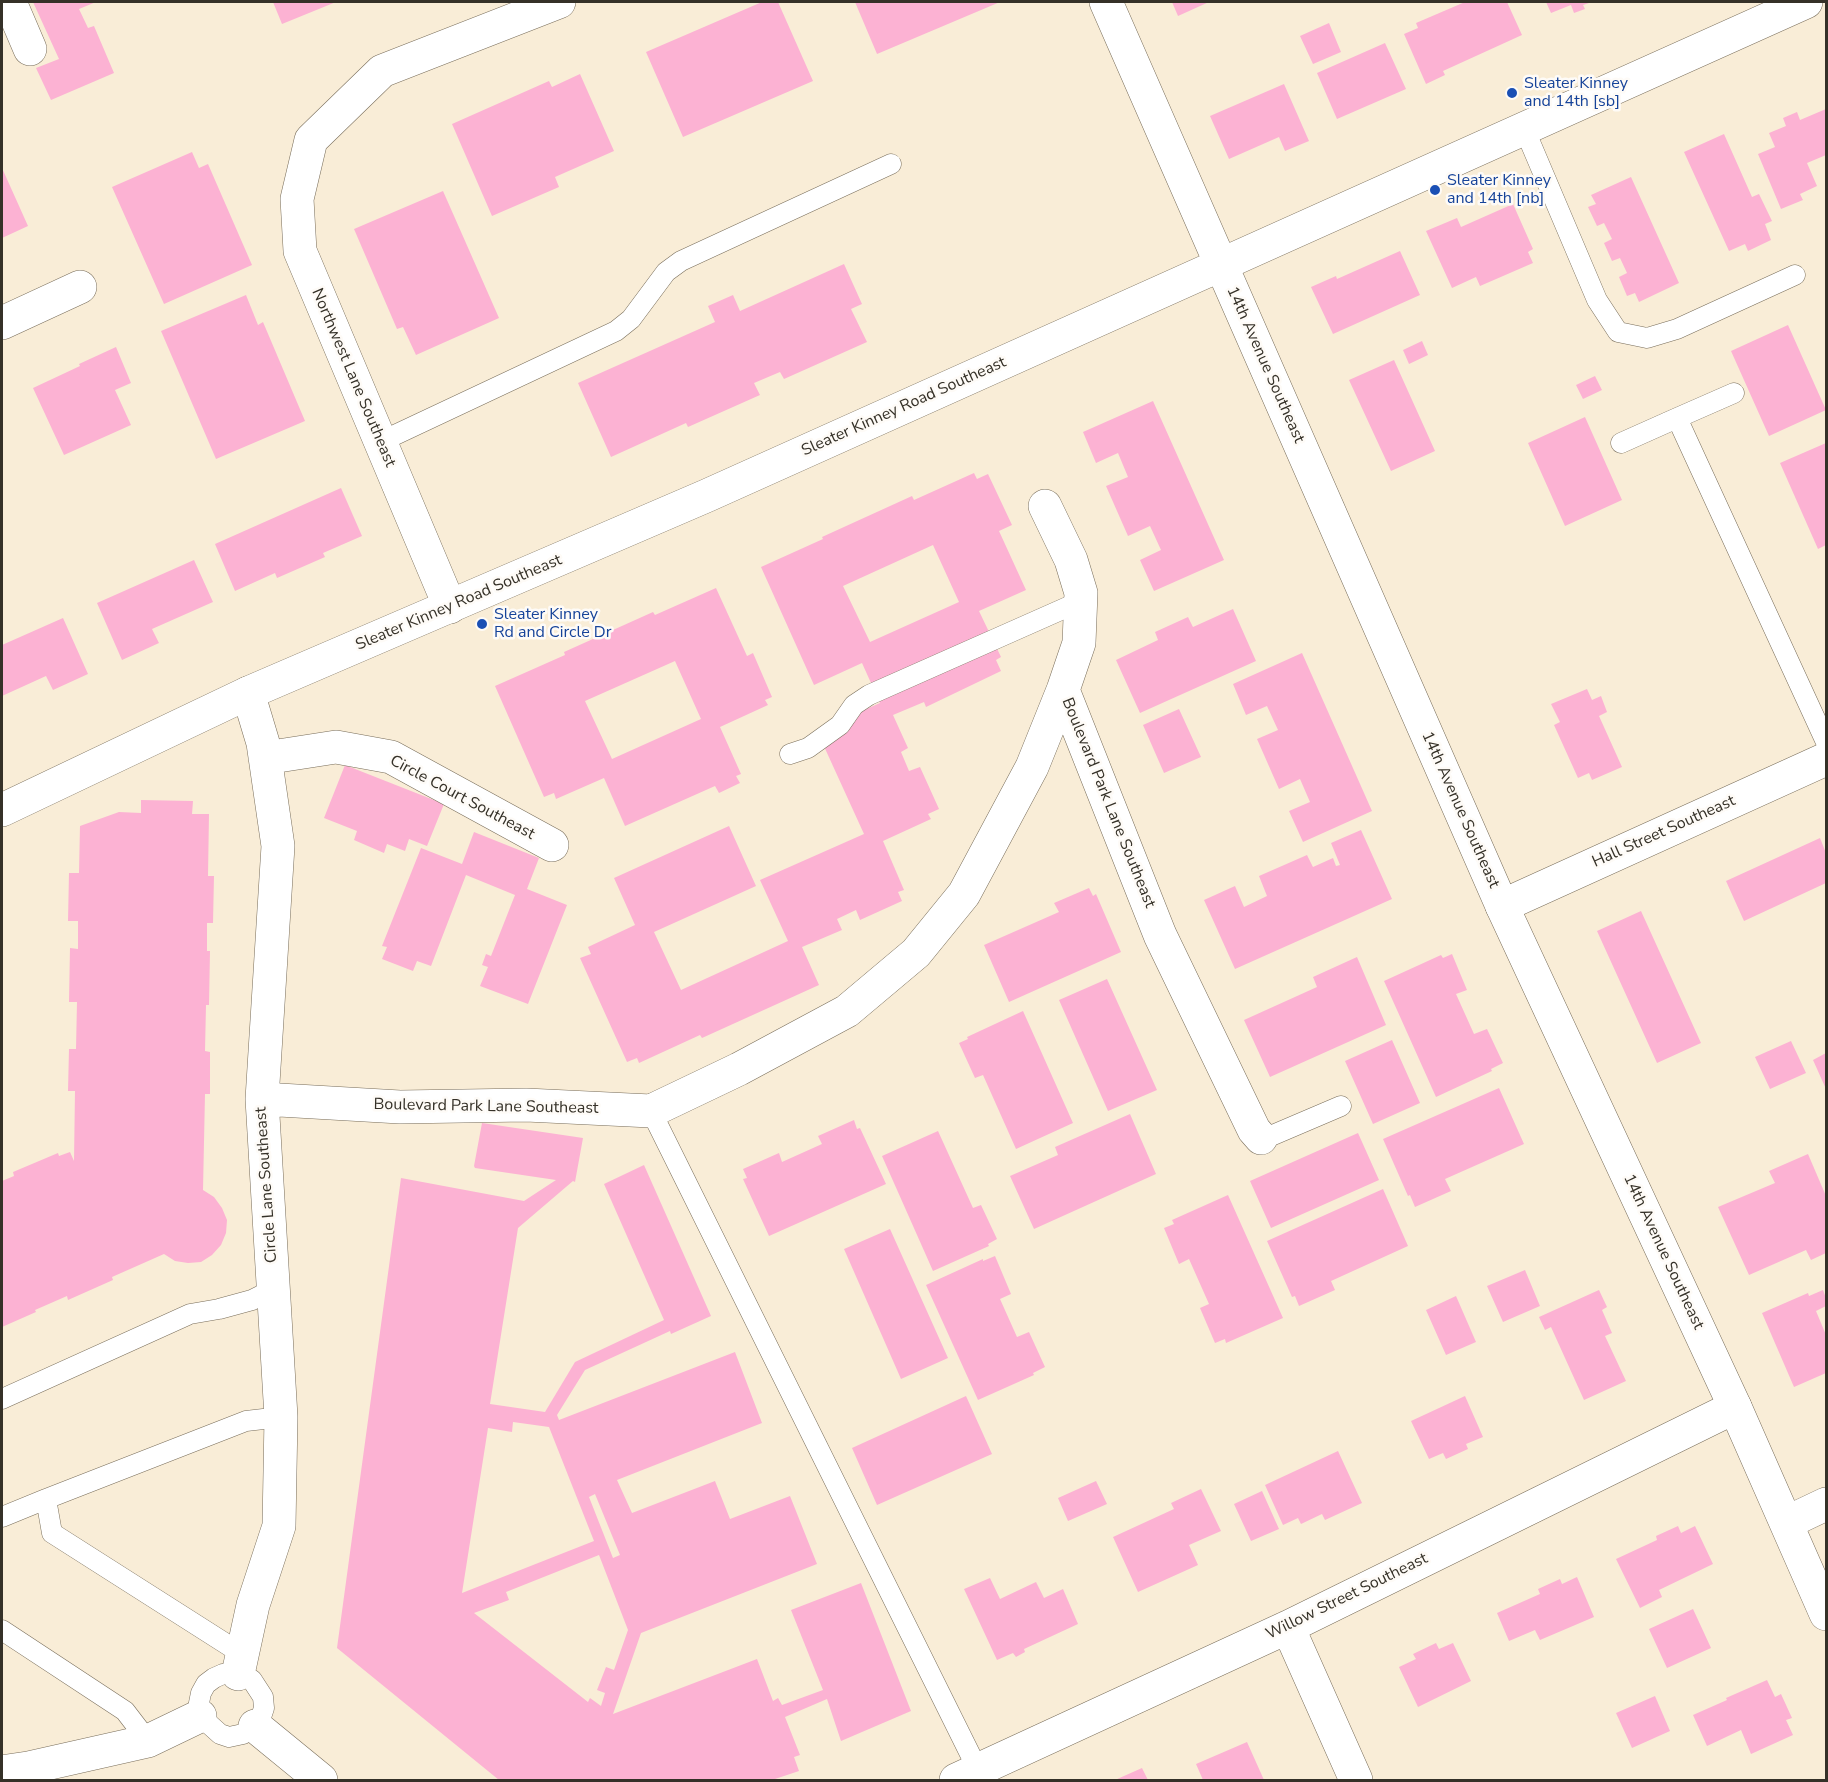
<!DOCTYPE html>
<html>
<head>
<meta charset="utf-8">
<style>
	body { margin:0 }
	#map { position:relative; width:1828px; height:1782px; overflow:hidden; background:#f9edd7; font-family:"Nunito Sans",sans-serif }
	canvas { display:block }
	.frame { position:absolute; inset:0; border:3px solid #353128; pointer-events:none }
</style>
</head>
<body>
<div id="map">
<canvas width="1828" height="1782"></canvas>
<div class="frame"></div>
</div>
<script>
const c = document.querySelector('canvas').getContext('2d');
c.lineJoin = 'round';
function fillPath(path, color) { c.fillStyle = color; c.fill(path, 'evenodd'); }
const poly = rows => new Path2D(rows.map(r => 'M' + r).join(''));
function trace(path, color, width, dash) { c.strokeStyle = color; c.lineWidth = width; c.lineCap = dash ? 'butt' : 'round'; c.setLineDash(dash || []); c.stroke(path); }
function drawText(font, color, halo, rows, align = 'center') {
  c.font = font + ' "Nunito Sans",sans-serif'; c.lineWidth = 5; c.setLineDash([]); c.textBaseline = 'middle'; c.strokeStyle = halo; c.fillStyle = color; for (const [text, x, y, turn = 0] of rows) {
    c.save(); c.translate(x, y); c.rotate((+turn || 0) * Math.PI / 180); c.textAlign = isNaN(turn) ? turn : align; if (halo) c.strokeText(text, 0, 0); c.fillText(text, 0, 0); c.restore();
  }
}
fillPath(poly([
	[33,2,96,2,79,9,88,28,94,26,114,73,51,100,36,68,59,59],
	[273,2,336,2,282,24],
	[762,2,778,2,813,81,683,137,646,52],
	[855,2,1000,2,877,54],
	[1172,2,1209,2,1178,16],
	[1465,2,1507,2,1522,35,1443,71,1445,75,1426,84,1404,34,1418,28,1416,23],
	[1546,2,1592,2,1583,5,1585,9,1574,13,1571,5,1551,13],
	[1329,23,1341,52,1313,64,1300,36],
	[1385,43,1406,89,1337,119,1317,73],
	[580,74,614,151,555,177,559,187,492,216,452,124,549,81,552,87],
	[1284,84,1309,141,1285,151,1279,137,1229,159,1210,116],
	[1826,109,1826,155,1807,163,1817,186,1800,194,1803,200,1781,209,1758,154,1775,147,1769,133,1786,126,1783,118,1797,112,1800,120],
	[1724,134,1752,197,1759,194,1772,221,1765,224,1771,240,1748,251,1745,244,1729,251,1684,152],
	[192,152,199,168,208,164,252,265,164,304,112,187],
	[2,168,28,226,2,238],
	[1631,177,1679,283,1639,302,1635,293,1627,296,1619,277,1627,273,1620,258,1612,261,1604,243,1612,239,1604,223,1597,226,1588,207,1596,204,1591,195],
	[443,191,499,318,416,355,403,327,397,329,354,229],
	[1513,204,1533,249,1528,252,1533,263,1480,286,1476,277,1452,288,1426,231,1457,218,1461,227],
	[1400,251,1420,295,1333,334,1311,287,1336,276,1337,279],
	[844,264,862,304,851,309,867,342,784,379,780,372,754,383,760,395,688,427,686,423,611,457,578,383,715,322,708,306,733,295,740,311],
	[246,295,258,325,263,322,305,421,216,459,161,331],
	[1788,325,1826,410,1769,436,1731,351],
	[1422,341,1428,355,1409,364,1403,350],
	[116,347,131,383,115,390,131,425,64,455,33,388,80,366,79,364],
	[1394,360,1435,451,1391,471,1349,380],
	[1595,376,1602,390,1583,399,1576,385],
	[1153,401,1224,560,1154,591,1140,560,1161,550,1150,526,1128,536,1106,486,1128,477,1118,453,1096,463,1083,432],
	[1585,417,1622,500,1565,526,1528,443],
	[1826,443,1826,545,1818,549,1780,463],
	[974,473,977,479,988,474,1012,525,999,531,1026,590,979,611,1001,657,996,660,1001,671,926,707,924,702,893,715,908,748,901,752,909,771,920,767,939,809,928,814,931,819,883,841,904,890,898,892,902,901,860,920,856,910,837,919,842,930,802,947,819,985,702,1038,700,1035,639,1063,637,1058,627,1062,580,958,591,954,588,947,635,925,614,878,729,826,756,886,654,932,681,990,788,941,760,880,864,834,817,731,880,703,862,663,814,685,761,567,823,539,822,537,912,496,914,500],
	[933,545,959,602,870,642,843,586],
	[341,488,362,536,323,553,325,557,277,578,275,573,235,591,215,544],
	[194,560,213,602,152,629,159,643,122,660,97,603],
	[716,588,747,656,753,653,772,697,765,700,768,705,720,727,741,774,736,776,740,783,719,793,715,786,625,826,604,778,556,799,554,793,544,797,495,686,565,655,564,652,653,612,655,615],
	[675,661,701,719,612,759,585,701],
	[1233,609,1256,661,1140,713,1116,660,1158,640,1155,632,1188,617,1193,627],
	[63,618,88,674,53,690,46,676,2,696,2,645],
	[1302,653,1372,811,1303,842,1289,811,1310,802,1300,779,1279,789,1257,739,1278,730,1267,706,1246,715,1233,684],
	[1587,689,1592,700,1601,696,1607,712,1599,716,1622,767,1592,780,1589,773,1578,778,1554,725,1560,722,1551,704],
	[1179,709,1201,757,1164,773,1143,725],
	[345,765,444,804,427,846,409,839,405,851,387,844,384,853,354,840,357,831,324,818],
	[141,800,193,801,192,814,209,814,208,876,214,876,213,923,207,923,207,951,210,951,209,1005,206,1005,205,1051,210,1052,210,1094,205,1094,203,1190,214,1197,222,1208,227,1220,226,1233,221,1245,212,1255,201,1262,188,1263,175,1261,164,1254,112,1277,113,1280,68,1300,67,1296,35,1310,36,1312,2,1327,2,1181,14,1176,13,1172,58,1153,59,1156,70,1152,74,1161,75,1091,68,1091,69,1049,76,1049,77,1002,69,1002,70,948,78,949,78,921,68,921,69,873,79,873,80,826,119,812,141,813],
	[1361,830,1392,899,1235,969,1204,900,1235,886,1244,907,1267,896,1259,876,1307,855,1313,867,1333,858,1336,866,1340,865,1331,843],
	[474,832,539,858,527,889,567,905,528,1004,480,986,488,967,482,965,486,954,491,956,515,895,466,875,431,966,417,961,413,971,382,959,387,947,382,946,421,848,462,864],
	[1820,838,1826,853,1826,883,1744,921,1726,881],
	[1089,888,1093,896,1096,894,1121,952,1009,1002,984,945,1059,912,1054,903],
	[1641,911,1701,1043,1657,1063,1597,931],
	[1452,954,1467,990,1456,994,1474,1034,1487,1029,1503,1063,1491,1069,1492,1071,1436,1097,1384,981,1441,955,1443,958],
	[1357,957,1386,1025,1270,1077,1244,1020,1317,987,1313,977],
	[1107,979,1157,1090,1108,1111,1059,1000],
	[1023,1011,1073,1123,1016,1149,983,1075,975,1078,959,1043,968,1039,967,1037],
	[1392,1040,1420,1103,1373,1124,1345,1061],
	[1791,1041,1806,1073,1770,1089,1755,1057],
	[1826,1053,1826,1089,1813,1060],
	[1499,1088,1524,1144,1445,1179,1451,1191,1415,1207,1410,1195,1408,1196,1383,1139],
	[1130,1114,1156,1174,1034,1229,1010,1176,1058,1155,1055,1147],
	[854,1120,857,1129,860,1128,886,1184,769,1236,743,1179,747,1178,743,1169,779,1153,782,1162,822,1144,818,1136],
	[482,1123,583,1138,575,1182,573,1181,518,1228,490,1404,545,1412,575,1362,664,1320,604,1184,644,1165,711,1316,671,1334,670,1331,585,1370,557,1415,559,1420,735,1352,762,1423,617,1480,632,1513,715,1481,730,1519,790,1496,817,1564,641,1633,613,1714,757,1659,773,1701,778,1698,782,1705,823,1690,791,1610,861,1583,911,1711,841,1741,827,1699,785,1717,800,1755,794,1757,799,1771,772,1780,499,1780,337,1648,401,1178,524,1201,556,1180,475,1168,474,1166],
	[513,1422,549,1427,594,1541,462,1593,488,1428,512,1432],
	[595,1494,620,1555,613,1558,589,1497],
	[599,1555,628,1630,614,1670,606,1667,597,1690,605,1693,601,1706,590,1698,588,1702,474,1613,509,1600,506,1592],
	[938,1131,973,1208,981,1205,997,1239,988,1244,989,1246,933,1271,882,1156],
	[1358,1133,1379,1180,1271,1228,1250,1181],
	[1808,1154,1826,1196,1826,1253,1811,1260,1806,1250,1749,1275,1718,1207,1775,1183,1769,1171],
	[1383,1189,1408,1246,1331,1281,1335,1290,1299,1306,1295,1296,1292,1297,1267,1241],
	[1228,1195,1283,1318,1226,1343,1225,1339,1215,1343,1200,1308,1209,1304,1189,1259,1179,1264,1164,1228,1174,1224,1172,1220],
	[890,1229,948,1358,901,1379,844,1249],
	[995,1256,1011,1294,1000,1299,1017,1337,1029,1332,1045,1367,1033,1373,1034,1375,978,1400,926,1285,983,1259,983,1261],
	[1525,1270,1540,1306,1503,1322,1487,1286],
	[1599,1290,1607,1307,1602,1310,1612,1333,1605,1336,1626,1381,1584,1400,1551,1327,1545,1330,1539,1317],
	[1823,1290,1826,1298,1826,1306,1816,1311,1826,1335,1826,1373,1794,1387,1762,1313,1808,1293,1809,1296],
	[1456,1296,1476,1342,1446,1355,1426,1310],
	[966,1396,992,1454,877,1505,852,1448],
	[1465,1396,1483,1437,1466,1444,1468,1449,1446,1459,1443,1453,1429,1459,1411,1421],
	[1338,1451,1362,1503,1325,1520,1322,1514,1301,1524,1298,1518,1283,1525,1265,1485],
	[1096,1481,1107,1504,1068,1521,1058,1498],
	[1201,1489,1221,1531,1189,1545,1198,1565,1138,1592,1113,1537,1174,1509,1171,1503],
	[1262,1491,1279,1529,1251,1541,1234,1504],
	[1678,1526,1681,1533,1695,1526,1713,1564,1659,1590,1662,1597,1640,1608,1616,1559,1657,1540,1656,1536],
	[1577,1577,1594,1617,1540,1640,1535,1630,1509,1641,1497,1613,1540,1594,1538,1589,1560,1579,1562,1584],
	[990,1578,1000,1599,1036,1582,1044,1598,1063,1589,1078,1624,1024,1649,1025,1652,1016,1657,1013,1653,997,1660,964,1589],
	[1693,1609,1711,1648,1667,1668,1649,1629],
	[1436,1643,1439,1649,1453,1643,1471,1681,1418,1707,1399,1667,1416,1659,1413,1654],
	[1767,1680,1775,1697,1781,1694,1792,1718,1786,1720,1793,1735,1751,1754,1741,1730,1707,1746,1693,1715,1727,1700,1726,1698],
	[1655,1696,1670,1731,1632,1748,1616,1713],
	[1247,1742,1264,1780,1203,1780,1196,1764],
	[1142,1768,1148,1780,1115,1780]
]), '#fcb2d3');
const service = poly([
	[1524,128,1597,300,1618,332,1647,338,1677,329,1795,275],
	[1677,418,1734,393],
	[380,442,616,331,631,319,666,272,681,261,891,164],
	[1621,443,1677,418,1826,742],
	[790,754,808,748,840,725,854,705,869,695,1081,601],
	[651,1111,978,1770],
	[1261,1138,1273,1135,1341,1106],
	[2,1399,190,1314,219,1309,252,1300,274,1289],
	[2,1517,46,1499],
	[2,1630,125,1711,148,1741],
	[242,1654,52,1533,46,1499,246,1421,281,1417],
	[234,1673,243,1675,252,1680,263,1697,264,1708,261,1717,255,1726,243,1734,229,1737,220,1734,200,1716,199,1703,201,1693,206,1684,214,1678,223,1674,234,1673]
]);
const minor = poly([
	[10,2,30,49],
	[2,323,80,287],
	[450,607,300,251,297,199,311,140,382,71,559,2],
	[1063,690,1160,935,1254,1130,1261,1138],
	[265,758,336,747,391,757,552,845],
	[1502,906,1826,759],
	[262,1099,400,1107,526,1105,651,1111,739,1069,847,1011,916,953,964,894,1032,767,1063,690,1079,643,1081,593,1071,560,1045,506],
	[1788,1522,1826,1504],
	[1288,1627,1356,1780],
	[238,1674,253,1605,279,1526,281,1417,262,1099,278,846,263,743,248,693],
	[255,1726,321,1780],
	[2,1772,28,1768,148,1741,200,1716],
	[956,1780,1288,1627,1735,1407]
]);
const tertiary = poly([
	[1106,2,1502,906,1735,1407,1826,1614],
	[2,810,248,693,706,496,1806,2]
]);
trace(service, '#786d5a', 21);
trace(minor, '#786d5a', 34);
trace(tertiary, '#786d5a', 34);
trace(service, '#fff', 20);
trace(minor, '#fff', 33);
trace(tertiary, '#fff', 33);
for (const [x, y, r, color] of [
	[1512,93,6,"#1a4fb4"],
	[1435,190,6,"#1a4fb4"],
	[482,624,6,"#1a4fb4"]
]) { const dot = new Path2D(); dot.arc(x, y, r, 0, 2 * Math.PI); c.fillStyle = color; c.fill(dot); trace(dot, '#fefbf7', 2); }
drawText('16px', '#164399', '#fefbf7', [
	["Sleater Kinney",1524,84],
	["and 14th [sb]",1524,102],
	["Sleater Kinney",1447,181],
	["and 14th [nb]",1447,199],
	["Sleater Kinney",494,615],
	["Rd and Circle Dr",494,633]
], 'left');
drawText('16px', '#353128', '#fefbf7', [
	["14th Avenue Southeast",1265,365,66],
	["Northwest Lane Southeast",353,378,67],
	["Sleater Kinney Road Southeast",904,407,-24],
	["Sleater Kinney Road Southeast",459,603,-23],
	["Circle Court Southeast",462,798,28],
	["Boulevard Park Lane Southeast",1108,803,68],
	["14th Avenue Southeast",1460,810,66],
	["Hall Street Southeast",1664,832,-24],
	["Boulevard Park Lane Southeast",486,1107,1],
	["Circle Lane Southeast",267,1185,-94],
	["14th Avenue Southeast",1663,1252,65],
	["Willow Street Southeast",1347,1597,-26]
]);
</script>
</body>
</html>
